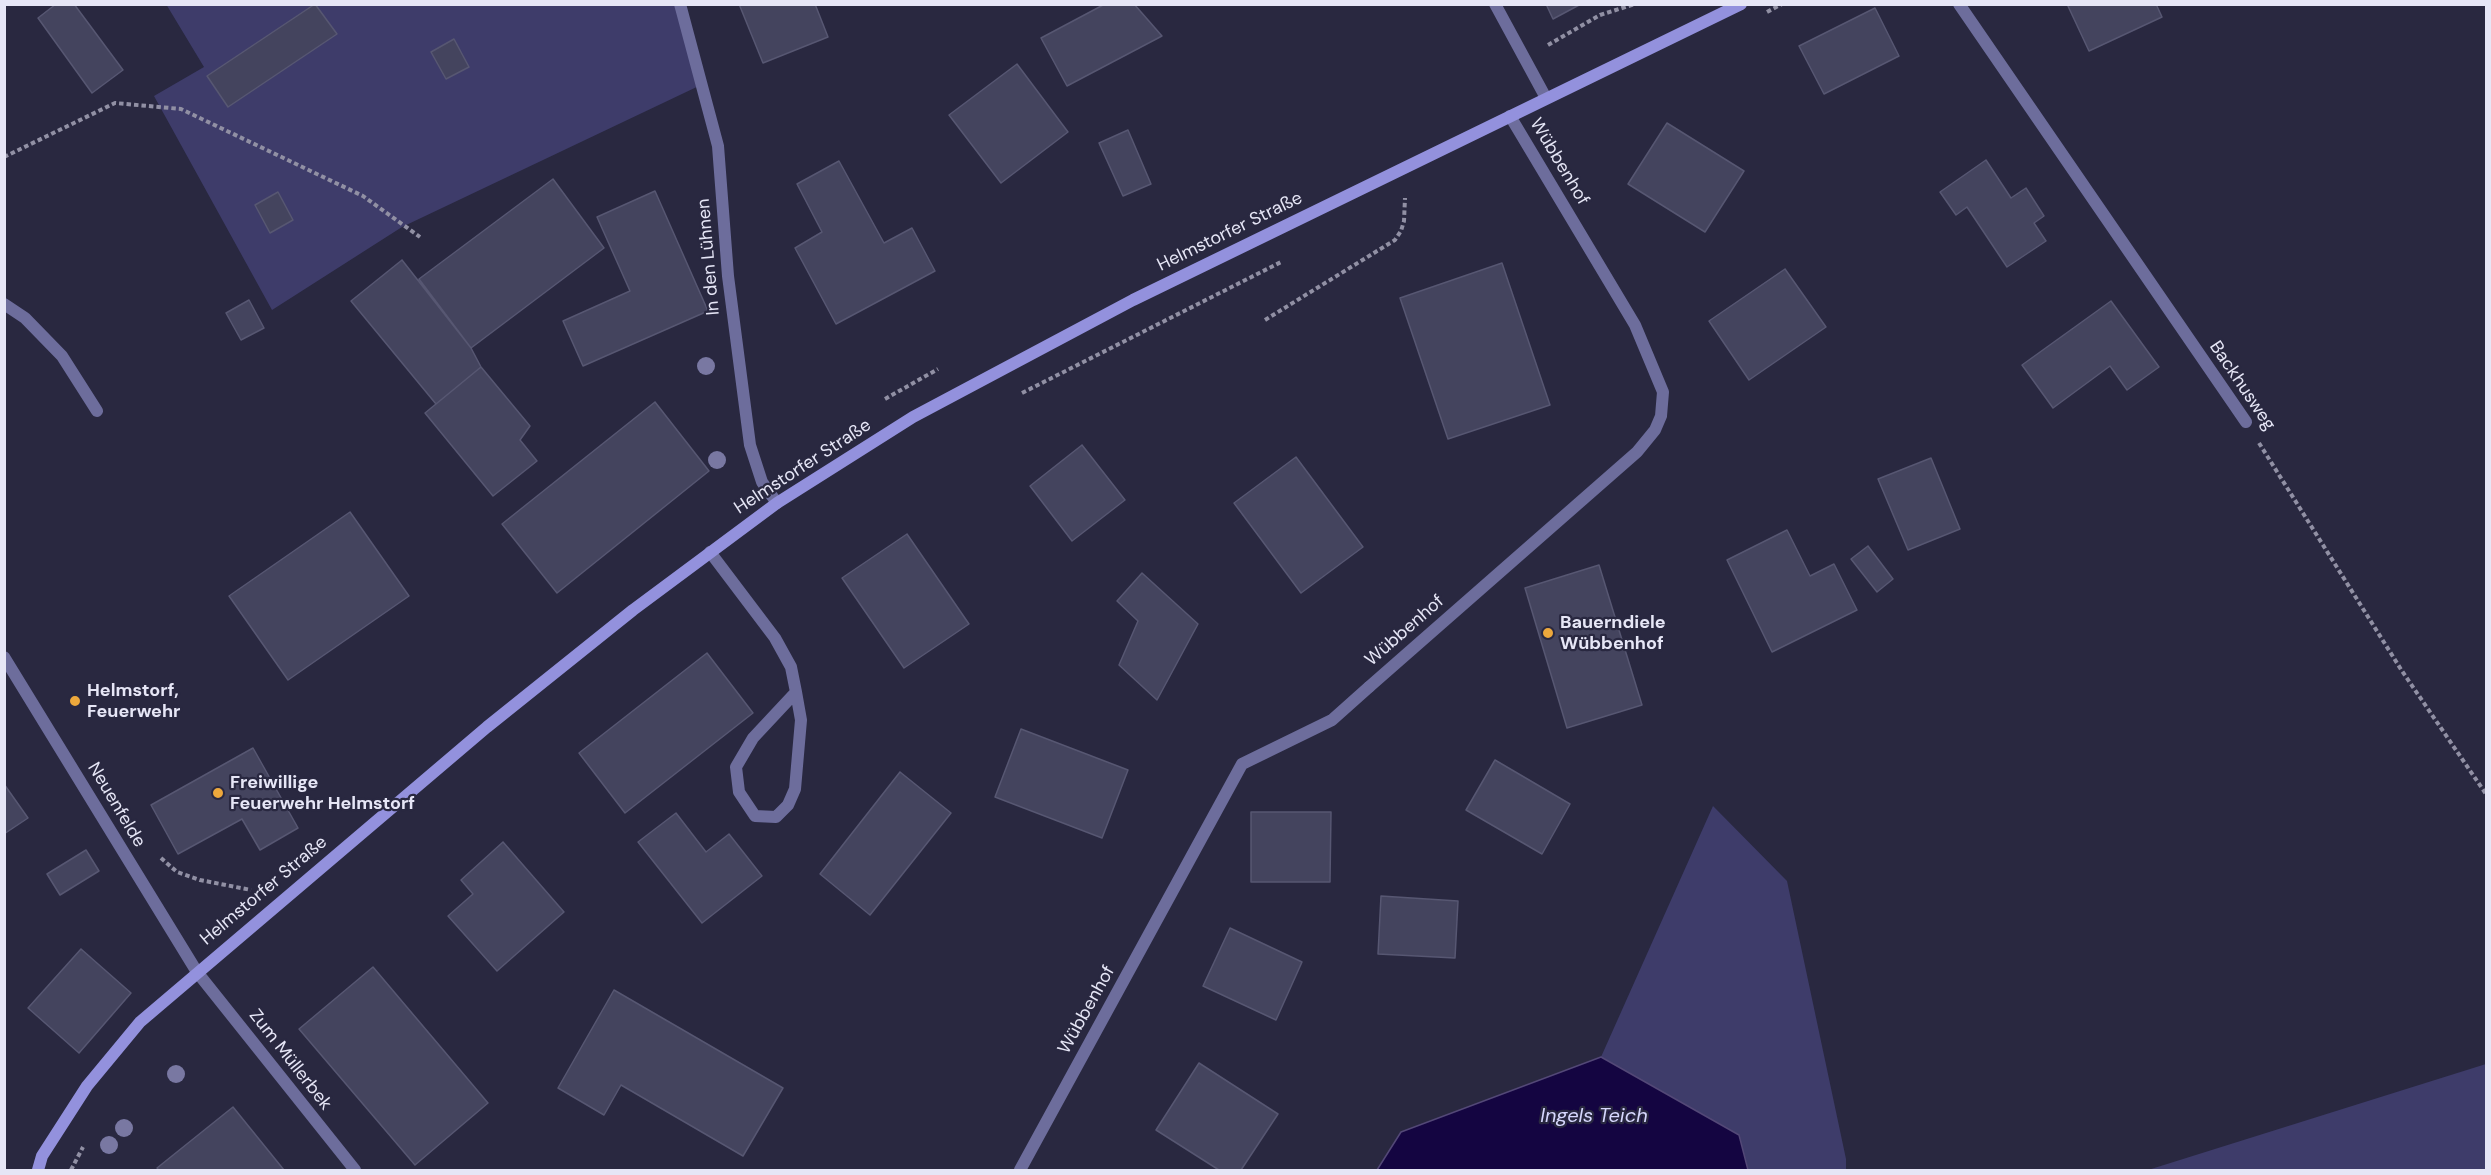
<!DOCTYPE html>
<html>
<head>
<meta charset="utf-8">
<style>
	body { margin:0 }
	#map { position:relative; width:2491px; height:1175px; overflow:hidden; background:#292840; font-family:"DM Sans",sans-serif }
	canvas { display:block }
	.frame { position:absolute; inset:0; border:6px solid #e6e6f6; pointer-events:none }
</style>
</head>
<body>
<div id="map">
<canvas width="2491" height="1175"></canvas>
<div class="frame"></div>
</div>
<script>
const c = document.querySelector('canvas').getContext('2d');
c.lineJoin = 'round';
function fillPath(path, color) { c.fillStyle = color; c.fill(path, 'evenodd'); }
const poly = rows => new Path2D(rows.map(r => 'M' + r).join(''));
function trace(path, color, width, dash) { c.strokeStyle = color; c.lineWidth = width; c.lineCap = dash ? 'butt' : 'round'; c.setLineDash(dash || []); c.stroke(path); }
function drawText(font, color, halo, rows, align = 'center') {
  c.font = font + ' "DM Sans",sans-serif'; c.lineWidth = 4.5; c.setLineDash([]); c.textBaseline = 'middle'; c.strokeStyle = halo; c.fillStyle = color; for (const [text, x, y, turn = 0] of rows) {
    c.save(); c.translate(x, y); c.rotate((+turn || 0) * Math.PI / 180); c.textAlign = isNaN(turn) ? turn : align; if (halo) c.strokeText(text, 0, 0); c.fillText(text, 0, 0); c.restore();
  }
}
fillPath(poly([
	[166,4,680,5,703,84,402,227,272,310,154,96,204,67],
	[1713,806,1787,881,1846,1159,1846,1170,1748,1170,1739,1135,1601,1057],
	[2486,1064,2486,1170,2148,1170]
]), '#3e3c6a');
const water = poly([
	[1601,1057,1739,1135,1748,1170,1377,1170,1401,1132,1601,1057]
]);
fillPath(water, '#140541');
trace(water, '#534877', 1.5);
const building = poly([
	[56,4,74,4,123,70,92,93,38,18,56,4],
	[315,4,337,34,228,107,207,76,315,4],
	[739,4,815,4,828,37,763,63,739,4],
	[1105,4,1134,4,1162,36,1067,86,1041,38,1105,4],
	[1546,4,1581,4,1553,19,1546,4],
	[2067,4,2156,4,2162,17,2089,51,2067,4],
	[1875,8,1899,56,1824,94,1799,46,1875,8],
	[454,39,469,67,446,79,431,52,454,39],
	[1017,64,1068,132,1001,183,949,115,1017,64],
	[1667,123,1744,171,1705,232,1628,184,1667,123],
	[1128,130,1151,184,1123,196,1099,143,1128,130],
	[1986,160,2011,198,2026,188,2044,216,2034,223,2046,241,2007,267,1967,207,1956,215,1940,192,1986,160],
	[839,161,884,243,912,228,935,271,836,324,795,248,822,232,797,184,839,161],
	[553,179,604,248,471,348,419,279,553,179],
	[655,191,708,311,583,366,563,321,630,291,597,217,655,191],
	[278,192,293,220,270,233,255,205,278,192],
	[402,260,471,348,481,367,436,404,351,301,402,260],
	[1502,263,1550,405,1448,439,1400,298,1502,263],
	[1785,269,1826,327,1749,380,1709,321,1785,269],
	[249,300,264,328,241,340,226,313,249,300],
	[2111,301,2159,367,2127,390,2110,366,2053,408,2022,365,2111,301],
	[481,367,530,426,520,440,537,461,493,496,425,413,481,367],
	[655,402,709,471,557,593,502,524,655,402],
	[1082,445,1125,500,1072,541,1030,486,1082,445],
	[1296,457,1363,547,1301,593,1234,503,1296,457],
	[1931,458,1960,529,1908,550,1878,479,1931,458],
	[350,512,409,596,288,680,229,596,350,512],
	[1787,530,1810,576,1834,564,1857,610,1772,652,1727,560,1787,530],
	[907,534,969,624,904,668,842,578,907,534],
	[1868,546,1893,579,1877,592,1851,559,1868,546],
	[1599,565,1642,705,1567,728,1525,588,1599,565],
	[1142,573,1198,624,1157,700,1119,665,1138,621,1117,601,1142,573],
	[707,653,753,713,625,813,579,753,707,653],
	[1021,729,1128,770,1102,838,995,797,1021,729],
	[253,748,298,828,260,850,242,819,178,854,151,805,253,748],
	[1495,760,1570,804,1542,854,1466,810,1495,760],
	[900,772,951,813,870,915,820,874,900,772],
	[4,784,28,818,4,834,4,784],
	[1251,812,1331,812,1330,882,1251,882,1251,812],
	[676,813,706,852,729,834,762,876,702,923,638,842,676,813],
	[503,842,564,912,497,971,448,916,473,894,461,880,503,842],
	[86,850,99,871,60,895,47,874,86,850],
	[1381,896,1458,901,1455,958,1378,954,1381,896],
	[1230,928,1302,962,1276,1020,1203,986,1230,928],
	[81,949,131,993,79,1053,28,1008,81,949],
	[373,967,488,1103,415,1165,299,1029,373,967],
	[614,990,783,1088,743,1156,621,1085,604,1115,558,1088,614,990],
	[1199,1063,1278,1114,1241,1170,1219,1170,1156,1130,1199,1063],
	[233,1107,284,1170,159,1170,157,1168,233,1107]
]);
fillPath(building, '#44445e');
trace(building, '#575772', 1.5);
trace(poly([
	[1767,12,1782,4],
	[1548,45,1600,15,1635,4],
	[4,157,115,103,181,109,363,196,420,237],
	[1265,320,1395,240,1401,231,1404,221,1405,198],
	[1022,393,1283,261],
	[885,399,938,369],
	[2259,443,2402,671,2486,794],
	[161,858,177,872,200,880,251,890],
	[71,1170,83,1147]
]), '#9190a4', 4, [4.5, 3]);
trace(poly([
	[4,304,25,318,62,356,97,411],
	[710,552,775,638,791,667,796,692,801,720,795,789,788,805,776,817,755,816,739,792,736,767,753,738,796,692],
	[1020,1170,1242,764,1332,720,1369,687]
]), '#6d6d9c', 12);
trace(poly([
	[680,4,718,146,728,276,750,445,762,482,777,503],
	[1495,4,1546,98],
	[1959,4,2246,422],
	[4,657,197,972,355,1170],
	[1369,687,1637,452,1655,430,1661,416,1663,392,1635,325,1510,116]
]), '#6d6d9c', 12);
trace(poly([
	[38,1170,42,1156,87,1086,140,1022,487,727,633,610,777,503,913,417,1133,300,1741,4]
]), '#9391dd', 12);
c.fillStyle = '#7978a2';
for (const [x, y] of [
	[706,366],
	[717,460],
	[176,1074],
	[124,1128],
	[109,1145]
]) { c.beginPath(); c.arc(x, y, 9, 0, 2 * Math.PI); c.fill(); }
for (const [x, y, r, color] of [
	[1548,633,6,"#eda83c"],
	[75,701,6,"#eda83c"],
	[218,793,6,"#eda83c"]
]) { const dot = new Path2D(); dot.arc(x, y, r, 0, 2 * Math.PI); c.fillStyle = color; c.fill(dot); trace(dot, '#292840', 2); }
drawText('18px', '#e6e6f6', '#292840', [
	["Wübbenhof",1559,162,59],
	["Helmstorfer Straße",1230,232,-26],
	["In den Lühnen",709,257,-95],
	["Backhusweg",2242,386,56],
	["Helmstorfer Straße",803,467,-33],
	["Wübbenhof",1405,631,-41],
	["Neuenfelde",116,805,59],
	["Helmstorfer Straße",264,891,-40],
	["Wübbenhof",1087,1010,-61],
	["Zum Müllerbek",290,1060,52]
]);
drawText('bold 18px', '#e6e6f6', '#292840', [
	["Bauerndiele",1560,623],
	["Wübbenhof",1560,644],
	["Helmstorf,",87,691],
	["Feuerwehr",87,712],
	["Freiwillige",230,783],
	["Feuerwehr Helmstorf",230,804]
], 'left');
drawText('italic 20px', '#d7d8fe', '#292840', [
	["Ingels Teich",1594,1117]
]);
</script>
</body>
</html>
